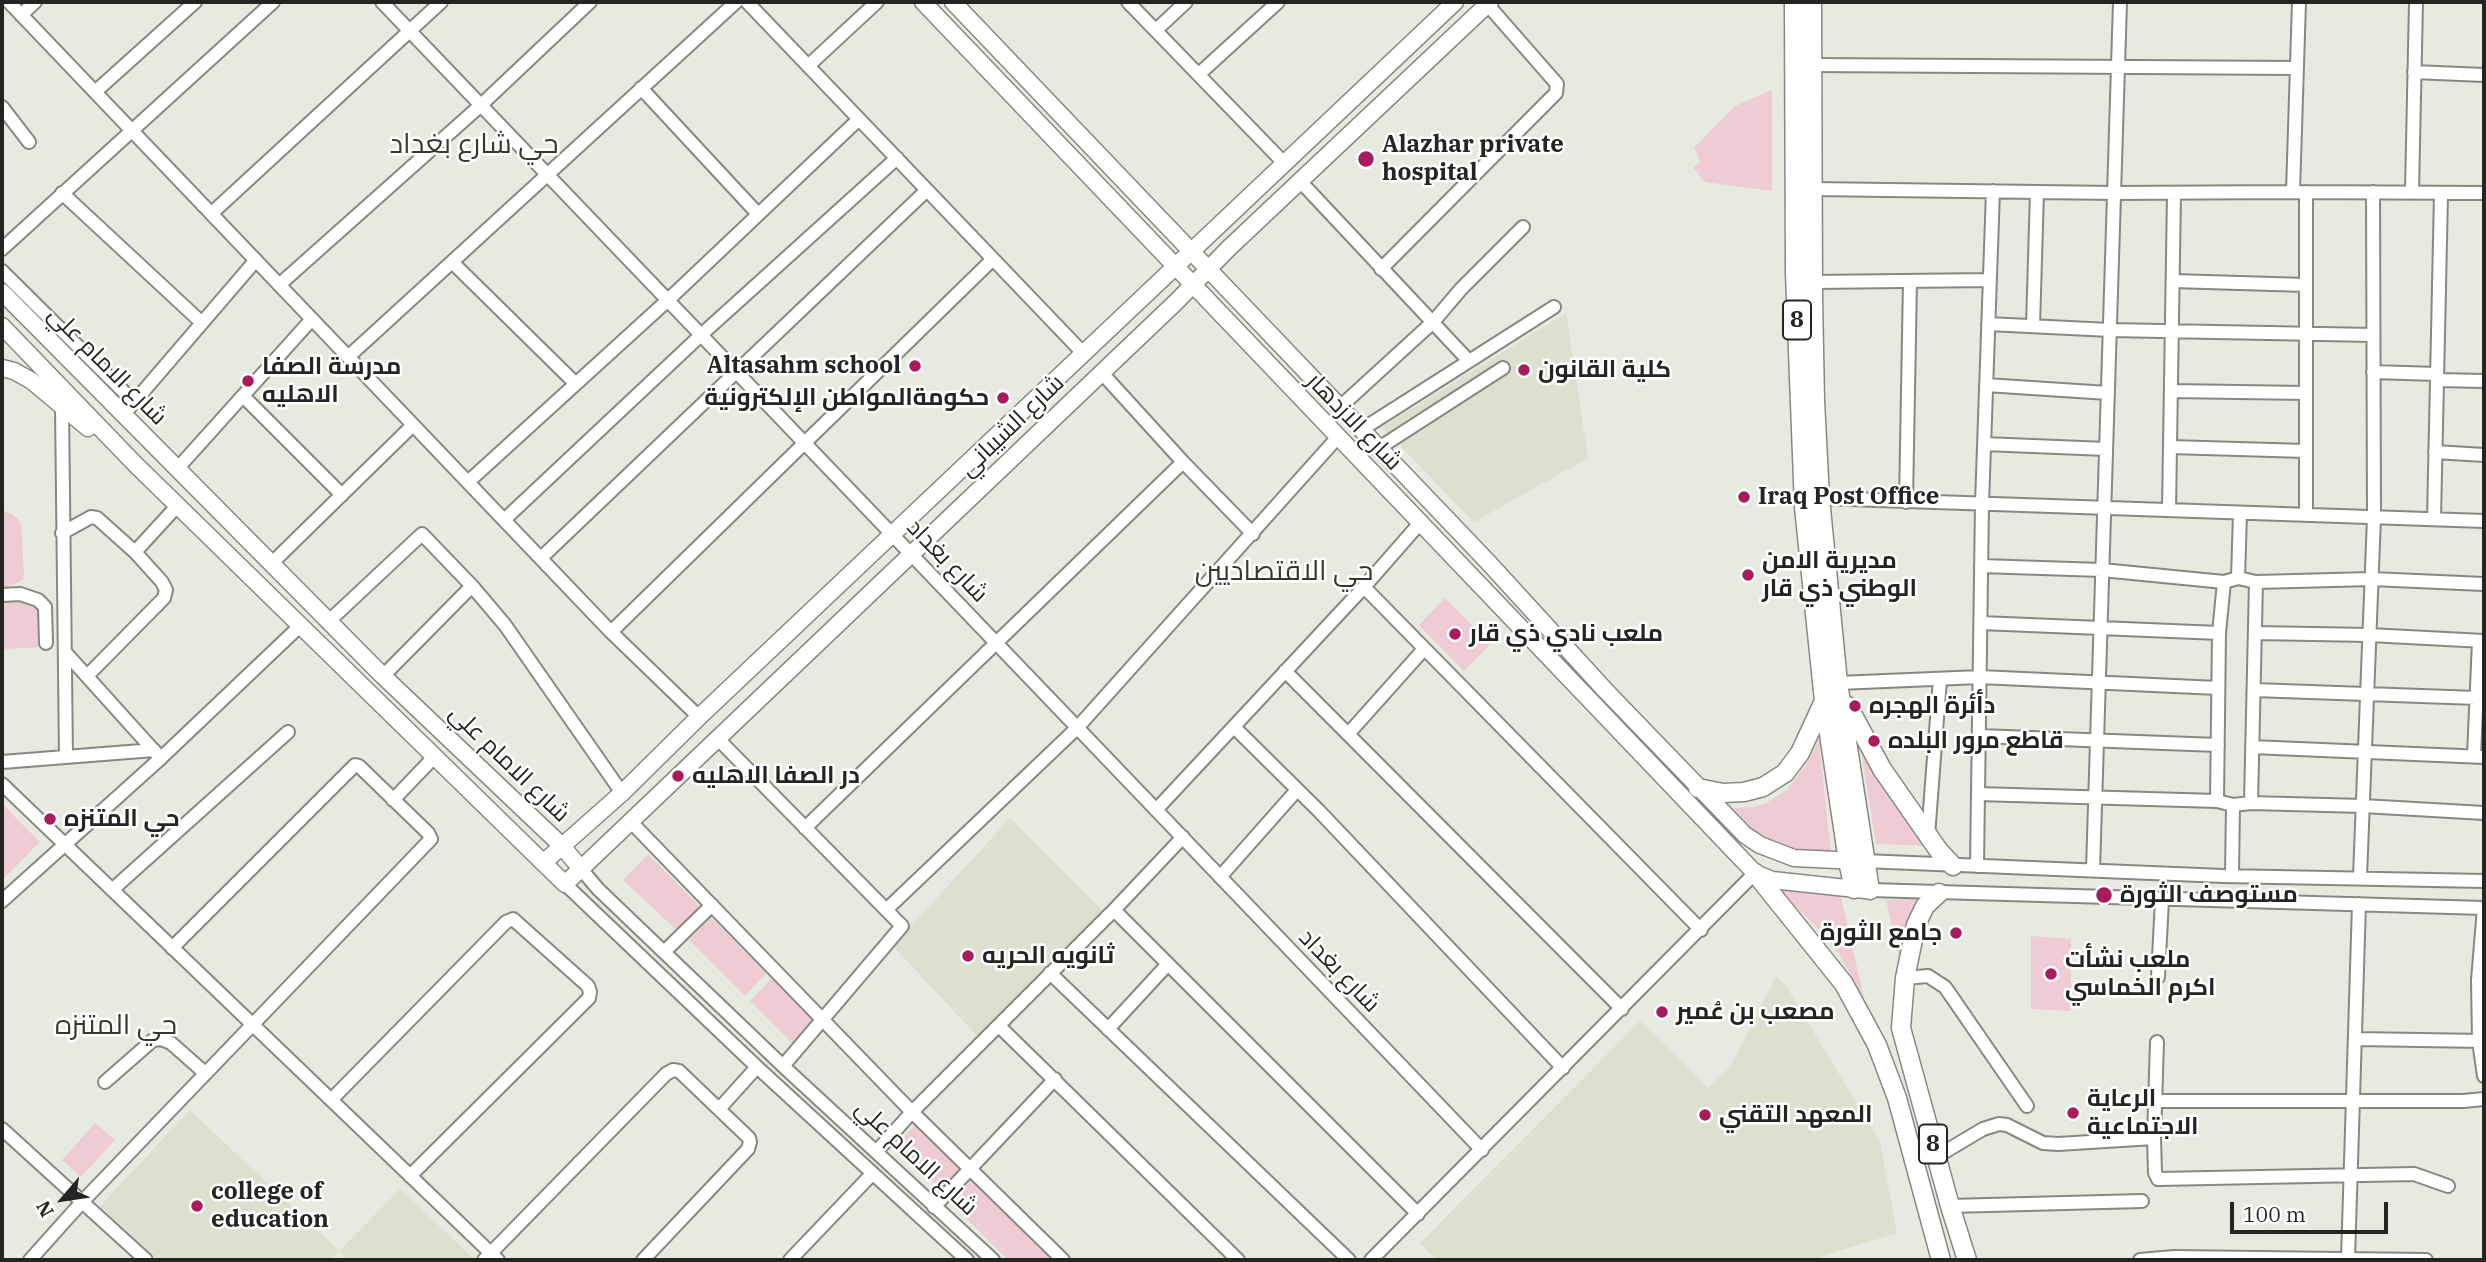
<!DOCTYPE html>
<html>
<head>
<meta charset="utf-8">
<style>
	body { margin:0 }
	#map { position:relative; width:2486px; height:1262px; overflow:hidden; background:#e7eae0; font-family:"IBM Plex Serif",serif }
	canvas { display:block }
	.frame { position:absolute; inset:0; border:4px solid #242522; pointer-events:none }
	.north { position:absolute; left:28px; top:1164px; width:70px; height:70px; -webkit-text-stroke:5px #fff; paint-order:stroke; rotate:241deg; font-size:19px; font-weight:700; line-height:28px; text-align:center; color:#242522 }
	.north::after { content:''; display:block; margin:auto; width:24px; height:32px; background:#242522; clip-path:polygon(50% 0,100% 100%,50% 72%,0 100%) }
	.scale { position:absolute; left:2230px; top:1202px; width:158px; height:32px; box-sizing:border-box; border:4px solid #242522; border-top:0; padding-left:9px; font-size:21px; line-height:24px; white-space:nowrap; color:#242522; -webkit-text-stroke:5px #fff; paint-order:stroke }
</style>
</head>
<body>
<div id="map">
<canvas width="2486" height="1262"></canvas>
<div class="frame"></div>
<div class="north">N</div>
<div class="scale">100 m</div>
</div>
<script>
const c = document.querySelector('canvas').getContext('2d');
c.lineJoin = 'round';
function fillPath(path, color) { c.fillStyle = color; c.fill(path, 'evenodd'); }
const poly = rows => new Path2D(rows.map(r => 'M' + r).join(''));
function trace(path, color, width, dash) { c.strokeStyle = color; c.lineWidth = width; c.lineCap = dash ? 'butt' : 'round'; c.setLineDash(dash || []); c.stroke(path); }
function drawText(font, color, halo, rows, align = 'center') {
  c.font = font + ' "IBM Plex Serif",Cairo,serif'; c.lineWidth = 5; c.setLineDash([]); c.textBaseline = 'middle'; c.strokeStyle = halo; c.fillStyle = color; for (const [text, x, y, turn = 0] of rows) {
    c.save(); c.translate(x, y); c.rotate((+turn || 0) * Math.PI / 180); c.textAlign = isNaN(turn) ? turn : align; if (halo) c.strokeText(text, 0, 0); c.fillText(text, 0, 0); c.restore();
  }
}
fillPath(poly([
	[1566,313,1588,458,1474,522,1382,427],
	[1010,818,1103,911,1045,966,979,1038,893,946],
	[1776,977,1786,986,1880,1142,1897,1233,1822,1256,1822,1260,1437,1260,1420,1243,1640,1021,1708,1088,1730,1067],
	[190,1110,339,1251,400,1189,475,1260,349,1260,339,1251,330,1260,158,1260,100,1206]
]), '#dbe0cf');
fillPath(poly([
	[1772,90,1772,191,1705,182,1693,168,1700,161,1694,148,1735,106],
	[2,511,13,514,21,523,24,574,23,580,2,590],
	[22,598,39,605,43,647,2,649,2,601],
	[1445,598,1491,644,1464,671,1419,625],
	[1819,740,1831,855,1797,849,1765,837,1754,831,1733,808,1753,807,1766,803,1787,790,1808,762],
	[1860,744,1927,846,1876,844],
	[2,804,40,842,2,880],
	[648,854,704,911,682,935,623,880],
	[1777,887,1841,897,1864,998,1839,954,1825,936],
	[1917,899,1907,928,1900,963,1886,900],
	[711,917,766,973,745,996,689,940],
	[2031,936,2071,939,2071,1011,2031,1009],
	[772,978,816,1023,794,1045,750,1001],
	[95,1123,115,1140,81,1177,62,1160],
	[914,1126,960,1169,942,1190,895,1146],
	[972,1180,1055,1260,1008,1260,951,1203]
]), '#efcbd5');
const minor = poly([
	[9,2,611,632,699,717],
	[382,2,1482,1150],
	[747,2,1083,353],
	[1128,2,1285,164],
	[2299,2,2293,192,2484,193],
	[21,15,35,2],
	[1156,30,1186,2],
	[1811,65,2297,68],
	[808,66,877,2],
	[2414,72,2484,75],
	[1199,74,1278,2],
	[641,88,758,214],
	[95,92,195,2],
	[2,107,29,142],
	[1300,181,1468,360],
	[1812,189,2114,193,2293,192],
	[2412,191,2416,2],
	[62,193,201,322],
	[212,213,441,2],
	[2,249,273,2],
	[452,262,576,384],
	[1381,269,1556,93,1557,84,1487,4],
	[2,271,134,402],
	[2173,281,2306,285],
	[1813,282,1990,280],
	[279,285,481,105,590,2],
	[1988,324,2110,330,2373,335],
	[2033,326,2037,192],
	[348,357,736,2],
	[1101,372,1183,462,1253,534],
	[2373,372,2437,374],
	[2437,380,2484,381],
	[1986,385,2108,393],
	[2171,391,2306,393],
	[243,396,342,495],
	[62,407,66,757],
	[1340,407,1433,322,1461,289,1523,227],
	[123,415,256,260],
	[1361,430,1554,307],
	[1984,444,2106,449],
	[2170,447,2306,451],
	[1379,448,1503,368],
	[2435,452,2484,455],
	[177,469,312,319],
	[468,482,668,300,859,119],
	[1820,498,2484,521],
	[1906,502,1910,281],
	[2169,510,2174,193],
	[2306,515,2306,192],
	[2434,519,2441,194],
	[504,520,701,335,897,158],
	[62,533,91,517,97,518,135,552,162,582,166,590,164,598,87,676],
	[135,552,178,505],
	[541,558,927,190],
	[271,564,413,425],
	[1981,566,2102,570,2224,582,2238,578,2256,582,2372,579,2484,584],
	[2238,578,2240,513],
	[1364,587,1701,930],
	[2,595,20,594,38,600,45,607,46,643],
	[329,621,422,534,472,586,505,625,622,793],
	[1981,623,2219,633],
	[611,632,993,259],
	[2256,633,2369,635,2484,641],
	[65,652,156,753],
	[1285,671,1622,1009],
	[383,676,472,586],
	[1838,683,1980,677,2218,688],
	[2254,690,2477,698],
	[1234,727,1319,811,1563,1068],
	[1349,733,1424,649],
	[1979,736,2218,745],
	[718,739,902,926,783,1066],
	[2252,747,2484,757],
	[2474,756,2479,641],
	[2,762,154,750],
	[2,784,498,1260],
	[1978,794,2217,801,2233,805,2251,803,2363,806,2484,813],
	[393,800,435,756],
	[2217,801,2219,633,2224,582],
	[2251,803,2256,582],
	[1156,810,1364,587,1420,523],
	[632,823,912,1112,1063,1260],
	[805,828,1183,462],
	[1928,836,1940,679],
	[1864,861,2223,876,2484,881],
	[1977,866,1982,504,1993,191],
	[582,870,598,889,783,1066,993,1260],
	[2093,870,2120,2],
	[2232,874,2233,805],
	[1220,877,1297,790],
	[2360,877,2374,517,2373,192],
	[565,884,757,1067,967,1260],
	[112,890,288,732],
	[1870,890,2484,908],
	[2,901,161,758,301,625],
	[2484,908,2478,980,2479,1041,2484,1076],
	[886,910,1077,728,1337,438],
	[1114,910,1418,1214],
	[664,952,712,905],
	[1050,973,1349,1260],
	[2158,977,2162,900],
	[1905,978,1928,976,1945,987,2027,1106],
	[999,1026,1238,1260],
	[1108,1029,1168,964],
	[2355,1039,2484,1041],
	[2157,1042,2154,1138,2155,1173,2158,1179,2414,1174,2448,1186],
	[105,1082,153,1040,161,1039,171,1043,205,1073],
	[331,1100,506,922,513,919,588,986,590,992,589,998,410,1176],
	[2155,1101,2463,1101,2484,1099],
	[719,1109,757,1067],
	[2,1129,146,1260],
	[876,1152,912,1112,1114,910,1183,837],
	[1936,1157,1983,1129,1999,1124,2007,1125,2043,1143,2058,1144,2154,1138],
	[1950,1206,2142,1201],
	[934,1207,1055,1079],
	[2348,1259,2359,904],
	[30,1260,82,1202,431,839,428,833,359,766,355,765,172,948],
	[484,1260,666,1074,673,1070,679,1071,749,1138,750,1142,748,1149,643,1260],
	[790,1260,872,1174],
	[1371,1260,1755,873],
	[2140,1260,2174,1257,2426,1260]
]);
const major = poly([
	[923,2,1755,873,1772,880,1865,890],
	[953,2,1488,562,1605,690,1745,835,1760,845,1794,858,1858,861],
	[2,292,383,676,561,845,582,870],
	[2,326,135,464,565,884,1176,302,1229,248,1490,2],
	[2,368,14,371,32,381,88,428],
	[543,863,622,793,699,717,1455,2]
]);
const highway = poly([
	[1794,2,1795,273,1804,507,1824,701,1848,861,1854,889],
	[1812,2,1813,299,1815,401,1820,498,1838,683,1870,890],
	[1848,706,1882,769,1939,851,1953,866],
	[1698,788,1723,793,1744,792,1763,787,1785,773,1800,753,1824,701],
	[1755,873,1844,984,1877,1045,1897,1098,1941,1260],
	[1939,893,1925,906,1916,925,1905,978,1901,1028,1950,1206,1967,1260]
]);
trace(minor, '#878980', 16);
trace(major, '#878980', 19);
trace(highway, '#878980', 21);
trace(minor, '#fff', 12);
trace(major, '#fff', 16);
trace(highway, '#fff', 18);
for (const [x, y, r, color] of [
	[1366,159,9,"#a81c5e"],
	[915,366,7,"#a81c5e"],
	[1524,370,7,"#a81c5e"],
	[248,381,7,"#a81c5e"],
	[1003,398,7,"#a81c5e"],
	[1744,497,7,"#a81c5e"],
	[1748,575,7,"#a81c5e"],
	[1455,634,7,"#a81c5e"],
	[1855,706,7,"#a81c5e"],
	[1874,741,7,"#a81c5e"],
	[678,776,7,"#a81c5e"],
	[50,819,7,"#a81c5e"],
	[2104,895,9,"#a81c5e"],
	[1956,933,7,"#a81c5e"],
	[968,956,7,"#a81c5e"],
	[2051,974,7,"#a81c5e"],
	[1662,1012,7,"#a81c5e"],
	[2073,1113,7,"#a81c5e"],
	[1705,1115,7,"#a81c5e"],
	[197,1206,7,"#a81c5e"]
]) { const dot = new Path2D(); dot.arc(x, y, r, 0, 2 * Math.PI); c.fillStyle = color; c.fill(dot); trace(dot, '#fff', 2.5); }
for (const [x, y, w] of [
	[1797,320,28],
	[1933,1144,28]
]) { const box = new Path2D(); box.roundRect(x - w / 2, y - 19.5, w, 39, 5); c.fillStyle = '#fff'; c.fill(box); trace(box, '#242522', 2); }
drawText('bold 23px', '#242522', null, [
	["8",1797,320],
	["8",1933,1144]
]);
drawText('bold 24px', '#242522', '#fff', [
	["Alazhar private",1382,145],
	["hospital",1382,173],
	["Altasahm school",901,366,"right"],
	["مدرسة الصفا",262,367],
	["الاهليه",262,395],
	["كلية القانون",1538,370],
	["حكومةالمواطن الإلكترونية",989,398,"right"],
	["Iraq Post Office",1758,497],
	["مديرية الامن",1762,561],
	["الوطني ذي قار",1762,589],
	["ملعب نادي ذي قار",1469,634],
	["دأئرة الهجره",1869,706],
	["قاطع مرور البلده",1888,741],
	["در الصفا الاهليه",692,776],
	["حي المتنزه",64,819],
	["مستوصف الثورة",2120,895],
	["جامع الثورة",1942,933,"right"],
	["ثانويه الحريه",982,956],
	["ملعب نشأت",2065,960],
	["اكرم الخماسي",2065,988],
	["مصعب بن عُمير",1676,1012],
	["الرعاية",2087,1099],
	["الاجتماعية",2087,1127],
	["المعهد التقني",1719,1115],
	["college of",211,1192],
	["education",211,1220]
], 'left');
drawText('24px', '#242522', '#fff', [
	["شارع الامام علي",107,366,45],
	["شارع الازدهار",1354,422,46],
	["شارع الشيباني",1012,426,-44],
	["شارع بغداد",947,561,46],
	["شارع الامام علي",509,764,44],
	["شارع بغداد",1339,971,46],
	["شارع الامام علي",916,1158,43]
]);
drawText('28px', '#363830', '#fff', [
	["حي شارع بغداد",474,145],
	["حي الاقتصاديين",1284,572],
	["حي المتنزه",116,1026]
]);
</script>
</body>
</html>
